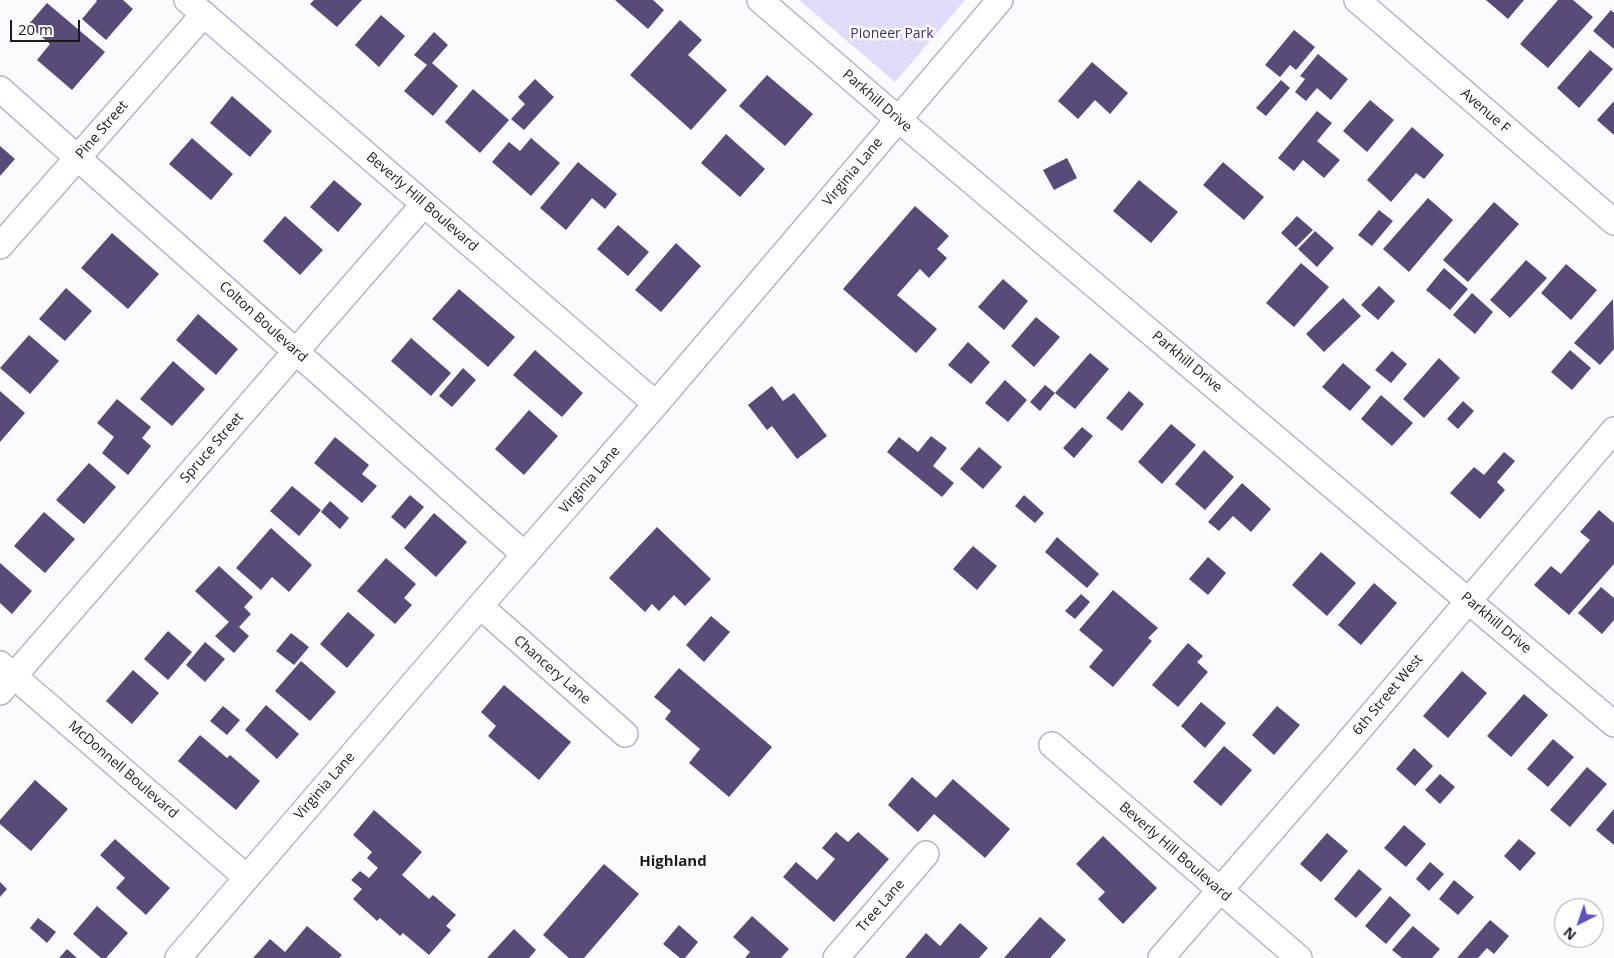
<!DOCTYPE html>
<html>
<head>
<meta charset="utf-8">
<style>
	body { margin:0 }
	#map { position:relative; width:1614px; height:958px; overflow:hidden; background:#fbfafe; font-family:"Open Sans",sans-serif }
	canvas { display:block }
	.north { position:absolute; left:1554px; top:898px; width:50px; height:50px; box-sizing:border-box; background:#fff; border:1px solid #a4a3a7; border-radius:50%; rotate:221deg; font-size:14px; font-weight:700; line-height:20px; text-align:center; color:#1c1a22 }
	.north::after { content:''; display:block; margin:auto; width:18px; height:22px; background:#5d52ca; clip-path:polygon(50% 0,100% 100%,50% 72%,0 100%) }
	.scale { position:absolute; left:10px; top:20px; width:70px; height:22px; box-sizing:border-box; border:2px solid #1c1a22; border-top:0; padding-left:6px; font-size:15px; line-height:18px; white-space:nowrap; color:#1c1a22; -webkit-text-stroke:4px #fff; paint-order:stroke }
</style>
</head>
<body>
<div id="map">
<canvas width="1614" height="958"></canvas>
<div class="north">N</div>
<div class="scale">20 m</div>
</div>
<script>
const c = document.querySelector('canvas').getContext('2d');
c.lineJoin = 'round';
function fillPath(path, color) { c.fillStyle = color; c.fill(path, 'evenodd'); }
const poly = rows => new Path2D(rows.map(r => 'M' + r).join(''));
function trace(path, color, width, dash) { c.strokeStyle = color; c.lineWidth = width; c.lineCap = dash ? 'butt' : 'round'; c.setLineDash(dash || []); c.stroke(path); }
function drawText(font, color, halo, rows, align = 'center') {
  c.font = font + ' "Open Sans",sans-serif'; c.lineWidth = 5; c.setLineDash([]); c.textBaseline = 'middle'; c.strokeStyle = halo; c.fillStyle = color; for (const [text, x, y, turn = 0] of rows) {
    c.save(); c.translate(x, y); c.rotate((+turn || 0) * Math.PI / 180); c.textAlign = isNaN(turn) ? turn : align; if (halo) c.strokeText(text, 0, 0); c.fillText(text, 0, 0); c.restore();
  }
}
fillPath(poly([
	[799,0,965,0,895,82]
]), '#e2daf9');
fillPath(poly([
	[96,0,123,0,133,9,106,40,82,19,97,1],
	[314,0,362,0,337,27,310,4],
	[615,0,653,0,664,10,648,29],
	[1486,0,1524,0,1508,19],
	[1558,0,1573,0,1593,17,1548,68,1520,44],
	[47,3,105,52,72,90,37,60,50,44,28,25],
	[1611,10,1614,13,1614,49,1593,31],
	[381,15,405,36,379,67,355,45],
	[680,20,702,40,688,55,727,90,691,130,630,75],
	[1294,30,1315,47,1296,70,1290,65,1280,77,1265,65],
	[434,32,448,45,432,63,458,86,433,116,404,91,427,65,414,55],
	[1590,50,1613,69,1579,108,1557,88],
	[1318,54,1348,79,1331,100,1317,88,1306,101,1295,92,1305,79,1300,76],
	[1092,62,1128,93,1110,114,1095,100,1078,119,1058,101],
	[767,75,813,114,785,146,739,106],
	[535,79,554,97,524,130,511,119,525,104,518,97],
	[1281,80,1290,88,1266,116,1256,108],
	[473,89,509,120,480,153,445,122],
	[232,96,272,131,250,157,210,123],
	[1370,100,1394,120,1367,152,1343,131],
	[1614,101,1614,135,1597,120],
	[1317,111,1332,123,1317,141,1340,160,1324,178,1303,160,1294,171,1278,158],
	[1412,127,1444,155,1424,179,1416,173,1391,202,1367,180],
	[726,134,765,169,740,197,701,163],
	[192,138,233,174,211,200,169,164],
	[531,138,560,163,531,196,492,162,509,142,520,151],
	[0,146,15,159,0,176],
	[1067,158,1077,178,1054,190,1043,170],
	[578,162,617,194,605,209,592,198,566,230,540,208],
	[1223,162,1264,197,1244,220,1203,185],
	[334,180,362,204,338,232,310,207],
	[1139,180,1178,212,1151,243,1113,211],
	[1428,198,1453,220,1409,272,1383,249],
	[1494,202,1519,224,1468,282,1443,260],
	[915,206,949,236,937,249,947,258,929,278,920,269,897,295,937,329,916,353,843,289],
	[1379,210,1393,221,1372,246,1358,235],
	[285,216,323,250,300,275,263,241],
	[1297,216,1313,230,1296,247,1281,233],
	[618,225,649,252,628,276,597,249],
	[1315,231,1334,248,1317,267,1298,249],
	[112,233,159,274,128,309,81,268],
	[676,243,701,266,661,312,635,290],
	[1526,260,1547,278,1510,318,1490,300],
	[1301,263,1329,287,1294,327,1266,303],
	[1566,264,1597,290,1571,320,1541,293],
	[1444,268,1468,289,1450,310,1426,290],
	[1003,279,1028,301,1004,330,978,307],
	[1379,286,1395,301,1378,320,1361,305],
	[66,288,92,311,65,341,39,319],
	[459,289,515,337,488,367,432,319],
	[1472,293,1493,312,1475,334,1453,315],
	[1343,298,1361,316,1324,352,1306,334],
	[1613,299,1614,349,1600,365,1574,343],
	[198,314,238,349,216,375,176,340],
	[1036,317,1060,337,1034,367,1011,346],
	[29,335,59,361,30,394,0,368],
	[411,338,451,373,431,396,391,361],
	[968,342,990,362,971,384,948,365],
	[535,350,583,393,562,417,513,375],
	[1570,350,1591,368,1572,390,1551,372],
	[1392,351,1407,364,1391,383,1375,370],
	[1090,353,1109,369,1075,409,1055,393],
	[1439,358,1460,378,1424,418,1403,399],
	[173,361,205,389,172,426,140,399],
	[1343,363,1371,387,1350,411,1322,387],
	[463,368,476,380,452,407,439,396],
	[1005,380,1027,400,1008,422,985,403],
	[1045,385,1055,393,1040,411,1030,402],
	[772,386,783,401,794,393,827,436,797,459,772,426,767,430,748,405],
	[0,391,25,413,0,442],
	[1129,391,1144,404,1122,431,1106,418],
	[1381,395,1413,423,1392,446,1361,419],
	[117,399,151,427,142,438,151,446,128,475,102,453,114,437,97,423],
	[1463,401,1474,411,1458,429,1447,419],
	[529,410,558,436,524,475,495,449],
	[1171,424,1196,445,1162,484,1138,462],
	[1082,427,1093,436,1074,458,1063,448],
	[931,436,947,448,933,466,954,483,942,497,887,452,899,437,918,452],
	[335,437,369,465,362,474,377,486,362,503,314,463],
	[979,447,1002,467,983,489,960,469],
	[1204,450,1234,477,1205,510,1175,484],
	[1504,452,1515,461,1497,482,1505,490,1480,519,1450,493,1474,467,1484,475],
	[89,463,116,487,84,524,56,500],
	[1242,483,1271,509,1251,532,1233,516,1219,531,1208,522],
	[292,486,321,510,299,536,270,511],
	[410,495,424,507,405,529,391,517],
	[1024,495,1044,513,1035,523,1015,506],
	[330,501,349,518,340,529,321,512],
	[1599,510,1614,523,1614,564,1569,615,1534,585,1551,566,1561,574,1590,540,1580,532],
	[44,512,75,539,45,573,14,546],
	[434,513,467,542,436,577,404,548],
	[657,527,711,579,685,606,674,595,659,611,652,604,645,612,609,578],
	[271,528,312,565,289,592,272,577,261,590,236,568],
	[1057,537,1099,574,1087,588,1045,552],
	[973,546,997,566,977,590,953,569],
	[1321,552,1356,583,1327,616,1292,585],
	[1208,557,1226,573,1208,595,1189,579],
	[386,558,416,584,404,598,412,605,395,624,357,591],
	[0,563,32,591,12,614,0,603],
	[219,566,253,597,244,607,251,614,239,627,249,636,234,653,215,636,229,622,195,591],
	[1374,583,1397,603,1361,645,1338,625],
	[1601,587,1614,598,1614,620,1602,634,1578,613],
	[1113,590,1158,628,1148,638,1152,641,1113,687,1089,667,1103,650,1079,630],
	[1081,594,1090,602,1075,619,1065,611],
	[348,612,375,635,347,668,320,644],
	[711,616,730,632,704,662,686,645],
	[168,631,192,652,168,680,144,659],
	[291,633,309,647,294,665,276,651],
	[205,642,225,659,205,682,186,665],
	[1188,643,1203,656,1197,662,1208,672,1178,707,1152,685],
	[301,661,336,692,310,721,275,691],
	[679,668,772,747,729,797,689,763,700,749,665,719,671,711,654,697],
	[133,670,159,693,132,724,106,701],
	[1462,671,1487,693,1448,738,1423,716],
	[504,685,571,742,539,780,488,736,496,726,481,712],
	[1524,694,1548,715,1511,757,1487,736],
	[1201,702,1226,723,1205,748,1181,726],
	[266,705,299,734,277,759,245,730],
	[223,706,240,720,227,735,210,721],
	[1277,706,1300,725,1274,755,1252,735],
	[200,735,227,758,230,755,260,781,236,810,178,761],
	[1553,739,1574,757,1548,787,1527,769],
	[1224,746,1252,770,1221,806,1193,782],
	[1414,748,1433,766,1415,786,1396,769],
	[1587,767,1607,784,1570,827,1550,810],
	[1440,774,1455,787,1440,804,1425,790],
	[912,777,936,798,953,779,1010,829,985,858,934,814,918,832,888,805],
	[35,780,68,809,31,851,0,824,0,820],
	[1614,809,1614,845,1596,830],
	[374,810,422,852,402,875,429,899,433,895,456,915,446,926,451,930,429,955,403,933,400,936,380,918,377,921,353,899,362,889,351,880,360,871,369,878,378,868,367,858,372,852,353,835],
	[1404,825,1426,844,1406,867,1384,848],
	[836,832,848,842,858,832,889,859,834,922,783,877,796,862,817,880,835,859,822,848],
	[1327,833,1348,851,1321,882,1300,864],
	[1103,836,1157,888,1123,924,1098,899,1105,892,1076,864],
	[115,839,170,888,146,915,116,888,125,878,100,855],
	[1519,839,1536,853,1520,871,1504,856],
	[1430,862,1444,874,1429,891,1416,879],
	[604,864,639,894,584,958,569,958,543,935],
	[1359,869,1382,889,1356,918,1334,899],
	[1454,880,1474,897,1458,915,1439,899],
	[0,882,7,889,0,897],
	[1390,896,1411,915,1386,944,1365,926],
	[97,906,128,933,106,958,101,958,73,934],
	[752,916,789,949,781,958,745,958,750,952,733,937],
	[1040,917,1066,940,1050,958,1004,958],
	[38,918,56,932,47,943,30,928],
	[1490,920,1509,936,1494,954,1487,948,1478,958,1457,958],
	[960,923,988,948,979,958,905,958,926,933,940,946],
	[679,925,698,942,685,958,680,958,663,944],
	[307,926,342,955,339,958,253,958,270,939,285,952],
	[1413,926,1440,949,1432,958,1402,958,1392,950],
	[514,929,536,950,529,958,487,958],
	[67,949,77,958,59,958]
]), '#584b78');
const minor = poly([
	[187,0,656,404],
	[760,0,898,119,1614,724],
	[1357,0,1614,222],
	[0,89,525,555],
	[0,246,204,14],
	[480,606,625,734],
	[0,664,246,877],
	[0,692,424,204],
	[1052,745,1299,958],
	[178,958,480,606,656,404,1000,0],
	[836,958,926,854],
	[1161,958,1345,746,1614,430]
]);
trace(minor, '#b8b3c9', 28);
trace(minor, '#fff', 25);
drawText('14px', '#412b69', '#fff', [
	["Pioneer Park",892,34]
]);
drawText('14px', '#1c1a22', '#fff', [
	["Parkhill Drive",877,101,41],
	["Avenue F",1485,111,41],
	["Pine Street",102,130,-49],
	["Virginia Lane",853,172,-50],
	["Beverly Hill Boulevard",422,202,41],
	["Colton Boulevard",263,322,42],
	["Parkhill Drive",1187,362,40],
	["Spruce Street",212,448,-49],
	["Virginia Lane",590,480,-49],
	["Parkhill Drive",1496,623,40],
	["Chancery Lane",552,670,41],
	["6th Street West",1388,695,-50],
	["McDonnell Boulevard",123,770,41],
	["Virginia Lane",325,786,-49],
	["Beverly Hill Boulevard",1175,852,41],
	["Tree Lane",881,906,-49]
]);
drawText('bold 15px', '#1c1a22', '#fff', [
	["Highland",673,862]
]);
</script>
</body>
</html>
